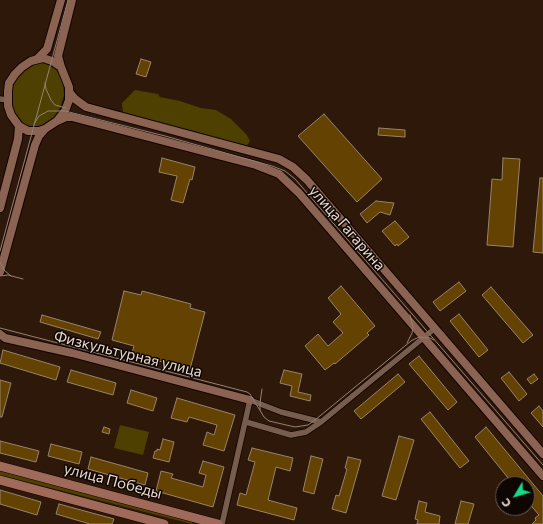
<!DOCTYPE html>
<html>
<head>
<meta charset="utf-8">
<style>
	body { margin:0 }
	#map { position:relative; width:543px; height:524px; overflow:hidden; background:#2d1809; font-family:Commissioner,sans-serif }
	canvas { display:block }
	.north { position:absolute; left:495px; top:476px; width:40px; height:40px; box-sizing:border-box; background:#0e0602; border:1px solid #655a54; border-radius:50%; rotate:232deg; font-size:11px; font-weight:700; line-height:16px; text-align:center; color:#e8d9cf }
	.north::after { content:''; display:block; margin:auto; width:14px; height:18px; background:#14d989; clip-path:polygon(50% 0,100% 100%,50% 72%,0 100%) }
</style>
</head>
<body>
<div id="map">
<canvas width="543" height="524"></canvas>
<div class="north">С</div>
</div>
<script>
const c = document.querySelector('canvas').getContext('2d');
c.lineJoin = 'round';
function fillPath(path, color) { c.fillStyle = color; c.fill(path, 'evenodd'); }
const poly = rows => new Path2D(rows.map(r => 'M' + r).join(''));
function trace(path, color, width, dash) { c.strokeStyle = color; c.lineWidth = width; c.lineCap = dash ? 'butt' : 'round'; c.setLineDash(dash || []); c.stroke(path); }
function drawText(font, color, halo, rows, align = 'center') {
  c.font = font + ' Commissioner,sans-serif'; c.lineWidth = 3; c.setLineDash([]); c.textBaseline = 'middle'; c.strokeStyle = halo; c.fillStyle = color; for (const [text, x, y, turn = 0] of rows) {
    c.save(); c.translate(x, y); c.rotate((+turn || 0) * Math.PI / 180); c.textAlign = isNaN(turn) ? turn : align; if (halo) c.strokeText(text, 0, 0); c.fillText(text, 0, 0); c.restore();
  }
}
fillPath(poly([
	[42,62,53,65,57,70,63,82,64,95,60,108,53,118,44,126,35,127,26,125,21,122,13,112,12,106,11,93,13,86,20,74,29,66],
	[135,90,158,94,160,97,180,101,201,108,216,110,231,119,246,134,250,141,246,147,189,130,154,124,123,113,122,103],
	[120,425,149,432,143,455,114,448],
	[0,471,192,521,192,524,0,475]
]), '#4d4000');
const building = poly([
	[141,59,151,62,146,77,136,74,141,59],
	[324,114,382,179,357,202,298,136,324,114],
	[379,128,405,130,405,137,378,135,379,128],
	[162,158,195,167,192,180,190,179,183,203,171,200,177,176,159,172,162,158],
	[503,158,520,159,513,247,487,245,492,179,502,180,503,158],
	[540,178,543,178,543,253,533,252,540,178],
	[376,201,394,203,390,215,380,212,367,223,360,214,376,201],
	[395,221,409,237,398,246,397,244,395,246,382,231,395,221],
	[459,282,466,291,440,311,433,302,459,282],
	[341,286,375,326,367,333,369,335,335,364,334,363,325,370,305,346,318,334,328,346,343,333,333,322,341,314,328,298,341,286],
	[491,287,533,335,523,343,482,295,491,287],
	[124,291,141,295,142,291,191,304,190,308,205,312,190,369,135,355,135,354,132,353,134,346,112,340,124,291],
	[459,314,488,350,479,357,450,321,459,314],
	[42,315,101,332,98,339,40,322,42,315],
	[3,350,60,367,56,380,0,363,3,350],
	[419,356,457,402,448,410,409,364,419,356],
	[71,370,116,383,113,395,67,382,71,370],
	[284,370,302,374,298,392,311,395,310,401,290,396,292,386,280,383,284,370],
	[509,372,527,394,519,401,501,378,509,372],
	[398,374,405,382,361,419,354,411,398,374],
	[534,374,538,379,531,384,527,379,534,374],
	[0,380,11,383,2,417,0,417,0,380],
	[131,390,157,398,153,411,127,403,131,390],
	[177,398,235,415,224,451,203,445,207,432,214,435,217,425,189,417,187,422,171,418,177,398],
	[539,406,543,411,543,427,531,413,539,406],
	[430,412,469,461,460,468,421,419,430,412],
	[104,427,110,429,109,434,102,432,104,427],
	[486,427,543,496,543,524,532,524,536,520,535,518,539,515,527,501,527,484,513,484,475,437,486,427],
	[399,436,414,440,396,500,382,496,399,436],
	[163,439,174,442,169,462,153,458,155,451,157,451,157,449,160,450,163,439],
	[0,441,39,451,36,462,0,453,0,441],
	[51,444,82,452,79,464,48,456,51,444],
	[252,448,293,458,290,471,276,467,268,500,297,508,294,520,237,505,240,493,246,495,255,462,248,460,252,448],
	[311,456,323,459,314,494,303,491,311,456],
	[91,457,148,473,145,485,88,469,91,457],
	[348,457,361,460,346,513,332,509,336,495,339,496,347,469,345,468,348,457],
	[203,461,224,467,213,507,156,491,161,471,173,474,171,478,203,487,206,475,199,473,203,461],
	[0,490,41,502,37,515,0,504,0,490],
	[419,501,427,503,425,512,440,516,439,524,417,524,418,520,415,519,419,501],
	[461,501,474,504,468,524,455,524,461,501],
	[59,504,114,519,112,524,90,524,56,514,59,504]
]);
fillPath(building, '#644201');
trace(building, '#97846c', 1);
const minor = poly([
	[0,99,7,100],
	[246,422,291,435,306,432,321,422,434,329],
	[222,524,250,400,281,412,321,422]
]);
const secondary = poly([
	[43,58,52,61,61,67,69,87,69,100,65,111,57,121,45,129,39,131,28,131,19,126,11,115,8,106,8,91,9,83,15,74,22,67,31,61,43,58],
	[37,59,47,49,61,0],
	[61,67,58,56,72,0],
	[70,93,75,99,86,107,279,159,293,167,307,180,543,454],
	[57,121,66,117,72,117,256,165,279,174,299,193,543,476],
	[0,208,18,139,19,126],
	[0,272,35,145,39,136,45,129],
	[0,334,5,338,72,353,250,400]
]);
const primary = poly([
	[0,466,218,524],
	[0,480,164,524]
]);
trace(minor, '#140300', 7);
trace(secondary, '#140300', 10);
trace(primary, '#140300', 10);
trace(minor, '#765d4d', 5.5);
trace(secondary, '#8b6353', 8);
trace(primary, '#9f6a59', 9);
trace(poly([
	[45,83,46,89,51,100,55,105,66,108],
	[34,124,39,116,48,111,65,111,165,136,272,166,285,171,295,179,543,465],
	[0,251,68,0],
	[0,262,4,270,11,276],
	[0,276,8,275,23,279],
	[0,328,247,392,250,394,264,417,269,421,295,427,308,425,315,420,411,341,419,337,430,338,434,340],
	[407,343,412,333,413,327,410,315],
	[260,410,260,403,262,389]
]), '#938275', 1);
drawText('15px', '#e8d9cf', '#0e0602', [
	["улица Гагарина",347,228,49],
	["Физкультурная улица",128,354,14],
	["улица Победы",113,481,15]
]);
</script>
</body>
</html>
